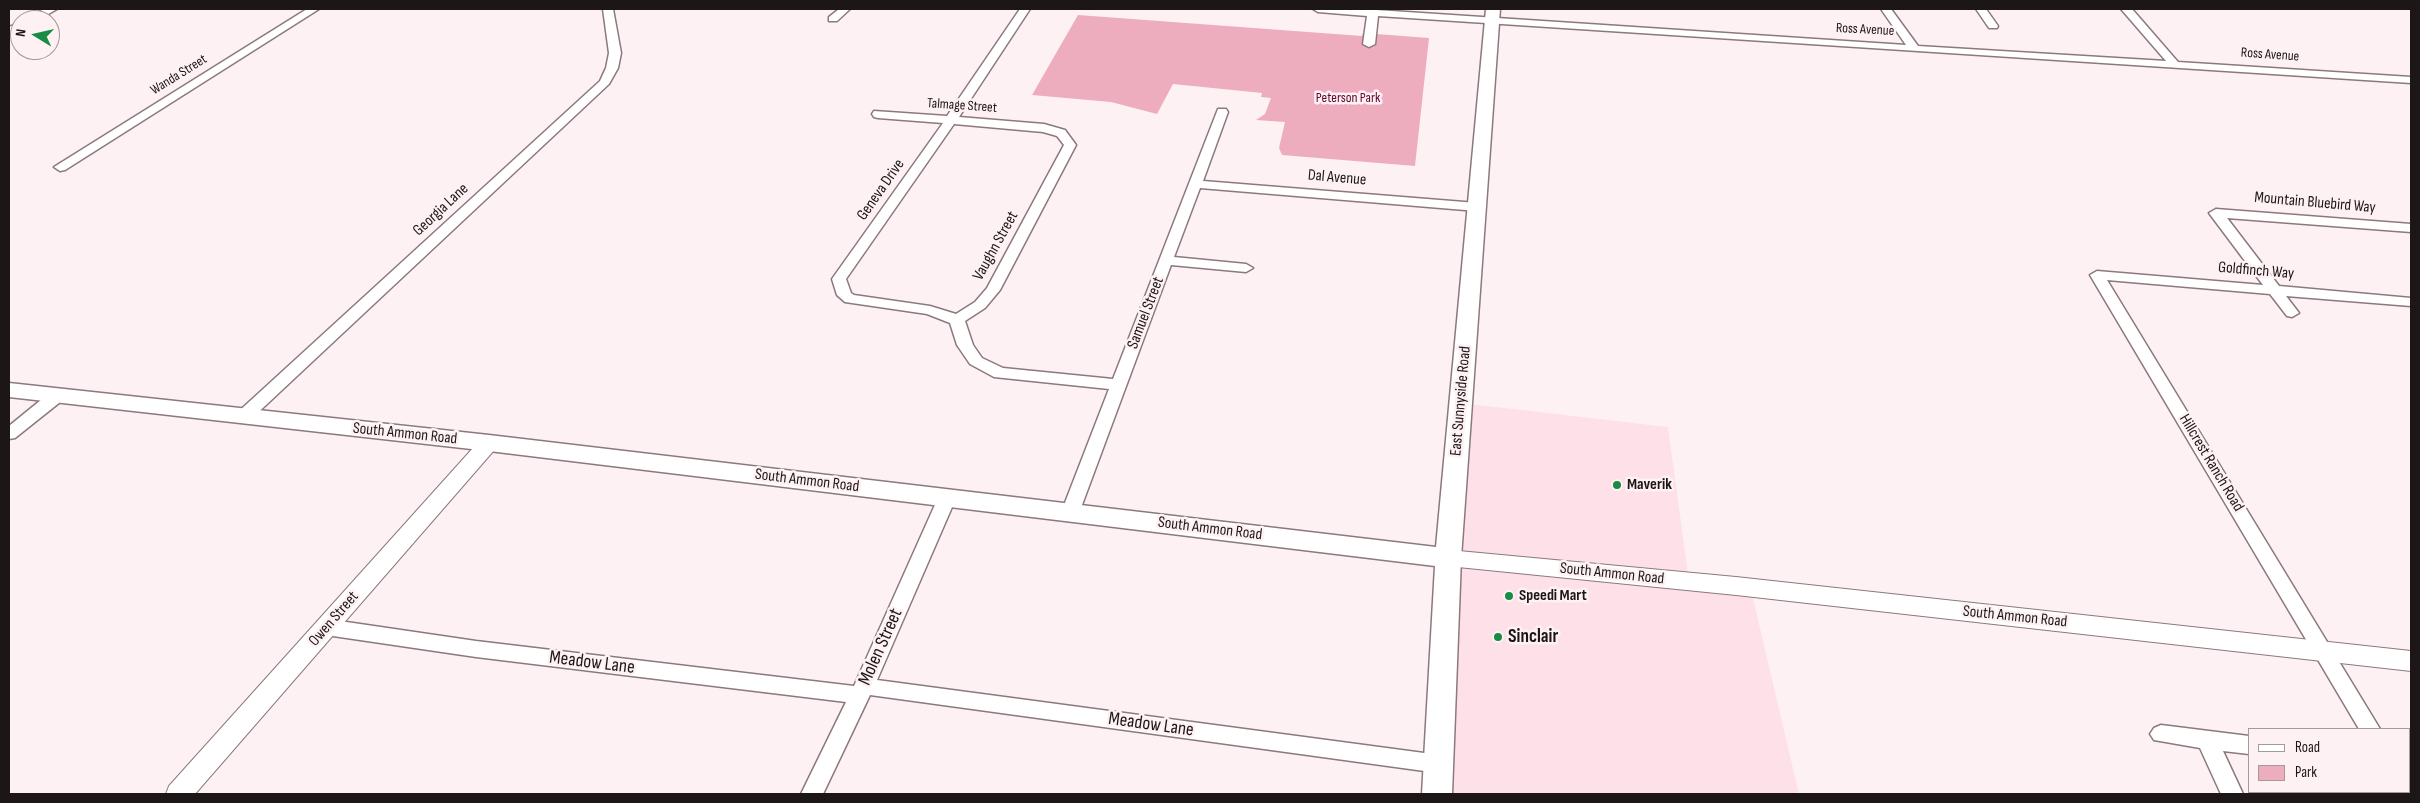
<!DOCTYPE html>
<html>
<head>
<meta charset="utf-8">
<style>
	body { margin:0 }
	#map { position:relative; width:2420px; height:803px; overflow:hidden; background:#fef1f4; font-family:"Sofia Sans Condensed",sans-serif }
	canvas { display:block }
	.frame { position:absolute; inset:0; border:10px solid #1c1617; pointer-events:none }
	.legend { position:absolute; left:2248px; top:728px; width:162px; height:65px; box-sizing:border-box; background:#fef1f4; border:1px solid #a4999c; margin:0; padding:6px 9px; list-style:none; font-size:15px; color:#1c1617 }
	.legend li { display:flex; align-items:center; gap:10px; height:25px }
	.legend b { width:25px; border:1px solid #a4999c }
	.north { position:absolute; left:10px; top:10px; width:50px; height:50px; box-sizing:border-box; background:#fef1f4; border:1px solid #a4999c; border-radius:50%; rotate:279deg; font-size:14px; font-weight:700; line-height:20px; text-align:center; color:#1c1617 }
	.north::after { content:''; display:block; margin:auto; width:18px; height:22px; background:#188b45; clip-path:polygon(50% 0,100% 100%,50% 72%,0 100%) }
</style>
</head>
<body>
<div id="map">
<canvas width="2420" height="803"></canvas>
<div class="frame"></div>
<ul class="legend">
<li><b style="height:6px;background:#fff"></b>Road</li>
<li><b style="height:14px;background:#edadbf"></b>Park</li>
</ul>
<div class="north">N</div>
</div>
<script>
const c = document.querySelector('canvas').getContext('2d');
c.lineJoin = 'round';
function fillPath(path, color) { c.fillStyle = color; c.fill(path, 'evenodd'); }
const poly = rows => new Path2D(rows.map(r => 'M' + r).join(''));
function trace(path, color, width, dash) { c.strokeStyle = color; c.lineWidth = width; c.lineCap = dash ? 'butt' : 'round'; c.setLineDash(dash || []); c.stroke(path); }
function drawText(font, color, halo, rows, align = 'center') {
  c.font = font + ' "Sofia Sans Condensed",sans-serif'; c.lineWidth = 5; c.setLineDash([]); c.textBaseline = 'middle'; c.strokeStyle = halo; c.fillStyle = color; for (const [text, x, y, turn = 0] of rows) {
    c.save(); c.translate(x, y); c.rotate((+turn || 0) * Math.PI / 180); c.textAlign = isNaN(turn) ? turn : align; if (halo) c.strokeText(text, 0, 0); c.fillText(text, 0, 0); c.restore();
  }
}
fillPath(poly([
	[1461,403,1668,427,1689,581,1752,594,1799,794,1437,794]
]), '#fee1e8');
fillPath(poly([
	[1078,15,1362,36,1363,33,1429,38,1415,166,1282,155,1279,148,1285,122,1256,120,1265,114,1271,98,1261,97,1262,93,1173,84,1157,114,1111,102,1032,95]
]), '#edadbf');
const minor = poly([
	[44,9,57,9,38,20,25,20,44,9],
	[307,9,319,9,65,170,60,171,54,167,307,9],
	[603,9,613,9,621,53,618,68,609,84,250,420,238,420,236,416,238,412,600,81,606,68,609,53,603,9],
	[839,9,850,9,837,21,829,21,829,17,839,9],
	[1020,9,1030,9,959,117,1044,124,1065,130,1076,145,1000,290,985,308,965,321,973,345,982,358,1003,368,1113,379,1218,109,1226,109,1228,112,1203,181,1477,203,1484,207,1477,211,1200,188,1174,257,1246,264,1253,268,1246,272,1171,265,1079,513,1076,517,1070,519,1064,517,1061,513,1109,389,994,377,970,364,957,345,950,323,927,314,845,302,837,295,832,279,943,123,878,118,874,117,872,114,874,111,947,116,1020,9],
	[954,124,1043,132,1057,136,1064,145,987,288,975,302,956,314,930,306,854,295,851,293,846,279,954,124],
	[1313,9,1361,9,1906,45,1881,9,1891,9,1918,46,2166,61,2121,9,2132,9,2178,62,2411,77,2411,83,1378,16,1375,44,1369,47,1363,44,1367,16,1318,12,1313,9],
	[1976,9,1986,9,1998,26,1997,28,1989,28,1976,9],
	[20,22,20,29,9,34,9,27,20,22],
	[2216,209,2411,224,2411,232,2227,218,2279,286,2411,298,2411,306,2286,296,2299,313,2292,317,2287,316,2270,294,2107,280,2380,729,2359,729,2090,275,2097,271,2263,285,2209,213,2216,209],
	[58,390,64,391,66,395,64,399,15,438,9,439,9,426,52,391,58,390],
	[947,492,953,494,956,498,877,680,1439,755,1447,758,1450,764,1447,770,1439,773,870,695,823,794,801,794,846,702,476,657,326,635,319,632,316,627,319,622,326,619,476,641,854,686,938,498,941,494,947,492],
	[2161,725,2249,736,2249,754,2223,751,2243,794,2221,794,2200,748,2154,740,2150,734,2154,728,2161,725],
	[2409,784,2411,784,2411,794,2396,794,2395,792,2409,792,2409,784]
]);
const tertiary = poly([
	[489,436,496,438,499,443,496,448,195,794,166,794,169,786,482,438,489,436],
	[1448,550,1736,577,2411,651,2411,671,1736,595,1448,566,1440,564,1437,558,1440,552,1448,550]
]);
const secondary = poly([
	[1486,9,1500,9,1461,558,1452,794,1422,794,1435,566,489,451,9,397,9,383,489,435,1436,547,1486,9]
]);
trace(minor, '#8b797d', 3);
trace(tertiary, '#8b797d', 2);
trace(secondary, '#8b797d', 3);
fillPath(minor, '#fff');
fillPath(tertiary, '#fff');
fillPath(secondary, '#fff');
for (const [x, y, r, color] of [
	[1617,485,5,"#188b45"],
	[1509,596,5,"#188b45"],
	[1498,637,5,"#188b45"]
]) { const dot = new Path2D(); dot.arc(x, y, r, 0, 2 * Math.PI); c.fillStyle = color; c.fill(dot); trace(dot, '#fef1f4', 2); }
drawText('14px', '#1c1617', '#fef1f4', [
	["Ross Avenue",1865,30,3],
	["Ross Avenue",2270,55,4],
	["Wanda Street",179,75,-32],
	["Talmage Street",962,106,4]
]);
drawText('14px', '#61022f', '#fef1f4', [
	["Peterson Park",1348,98]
]);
drawText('16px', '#1c1617', '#fef1f4', [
	["Dal Avenue",1337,178,5],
	["Geneva Drive",881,190,-55],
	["Mountain Bluebird Way",2315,203,5],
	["Georgia Lane",441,210,-43],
	["Vaughn Street",996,246,-61],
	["Goldfinch Way",2256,271,5],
	["Samuel Street",1146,313,-69],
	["East Sunnyside Road",1461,401,-85],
	["South Ammon Road",405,434,6],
	["Hillcrest Ranch Road",2211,463,59],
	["South Ammon Road",807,481,7],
	["South Ammon Road",1210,529,7],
	["South Ammon Road",1612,574,6],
	["South Ammon Road",2015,617,6],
	["Owen Street",334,619,-49]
]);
drawText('bold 16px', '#1c1617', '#fef1f4', [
	["Maverik",1627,485],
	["Speedi Mart",1519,596]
], 'left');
drawText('bold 19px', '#1c1617', '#fef1f4', [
	["Sinclair",1508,637]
], 'left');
drawText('19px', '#1c1617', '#fef1f4', [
	["Molen Street",881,647,-66],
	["Meadow Lane",592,663,7],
	["Meadow Lane",1151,725,8]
]);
</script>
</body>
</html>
